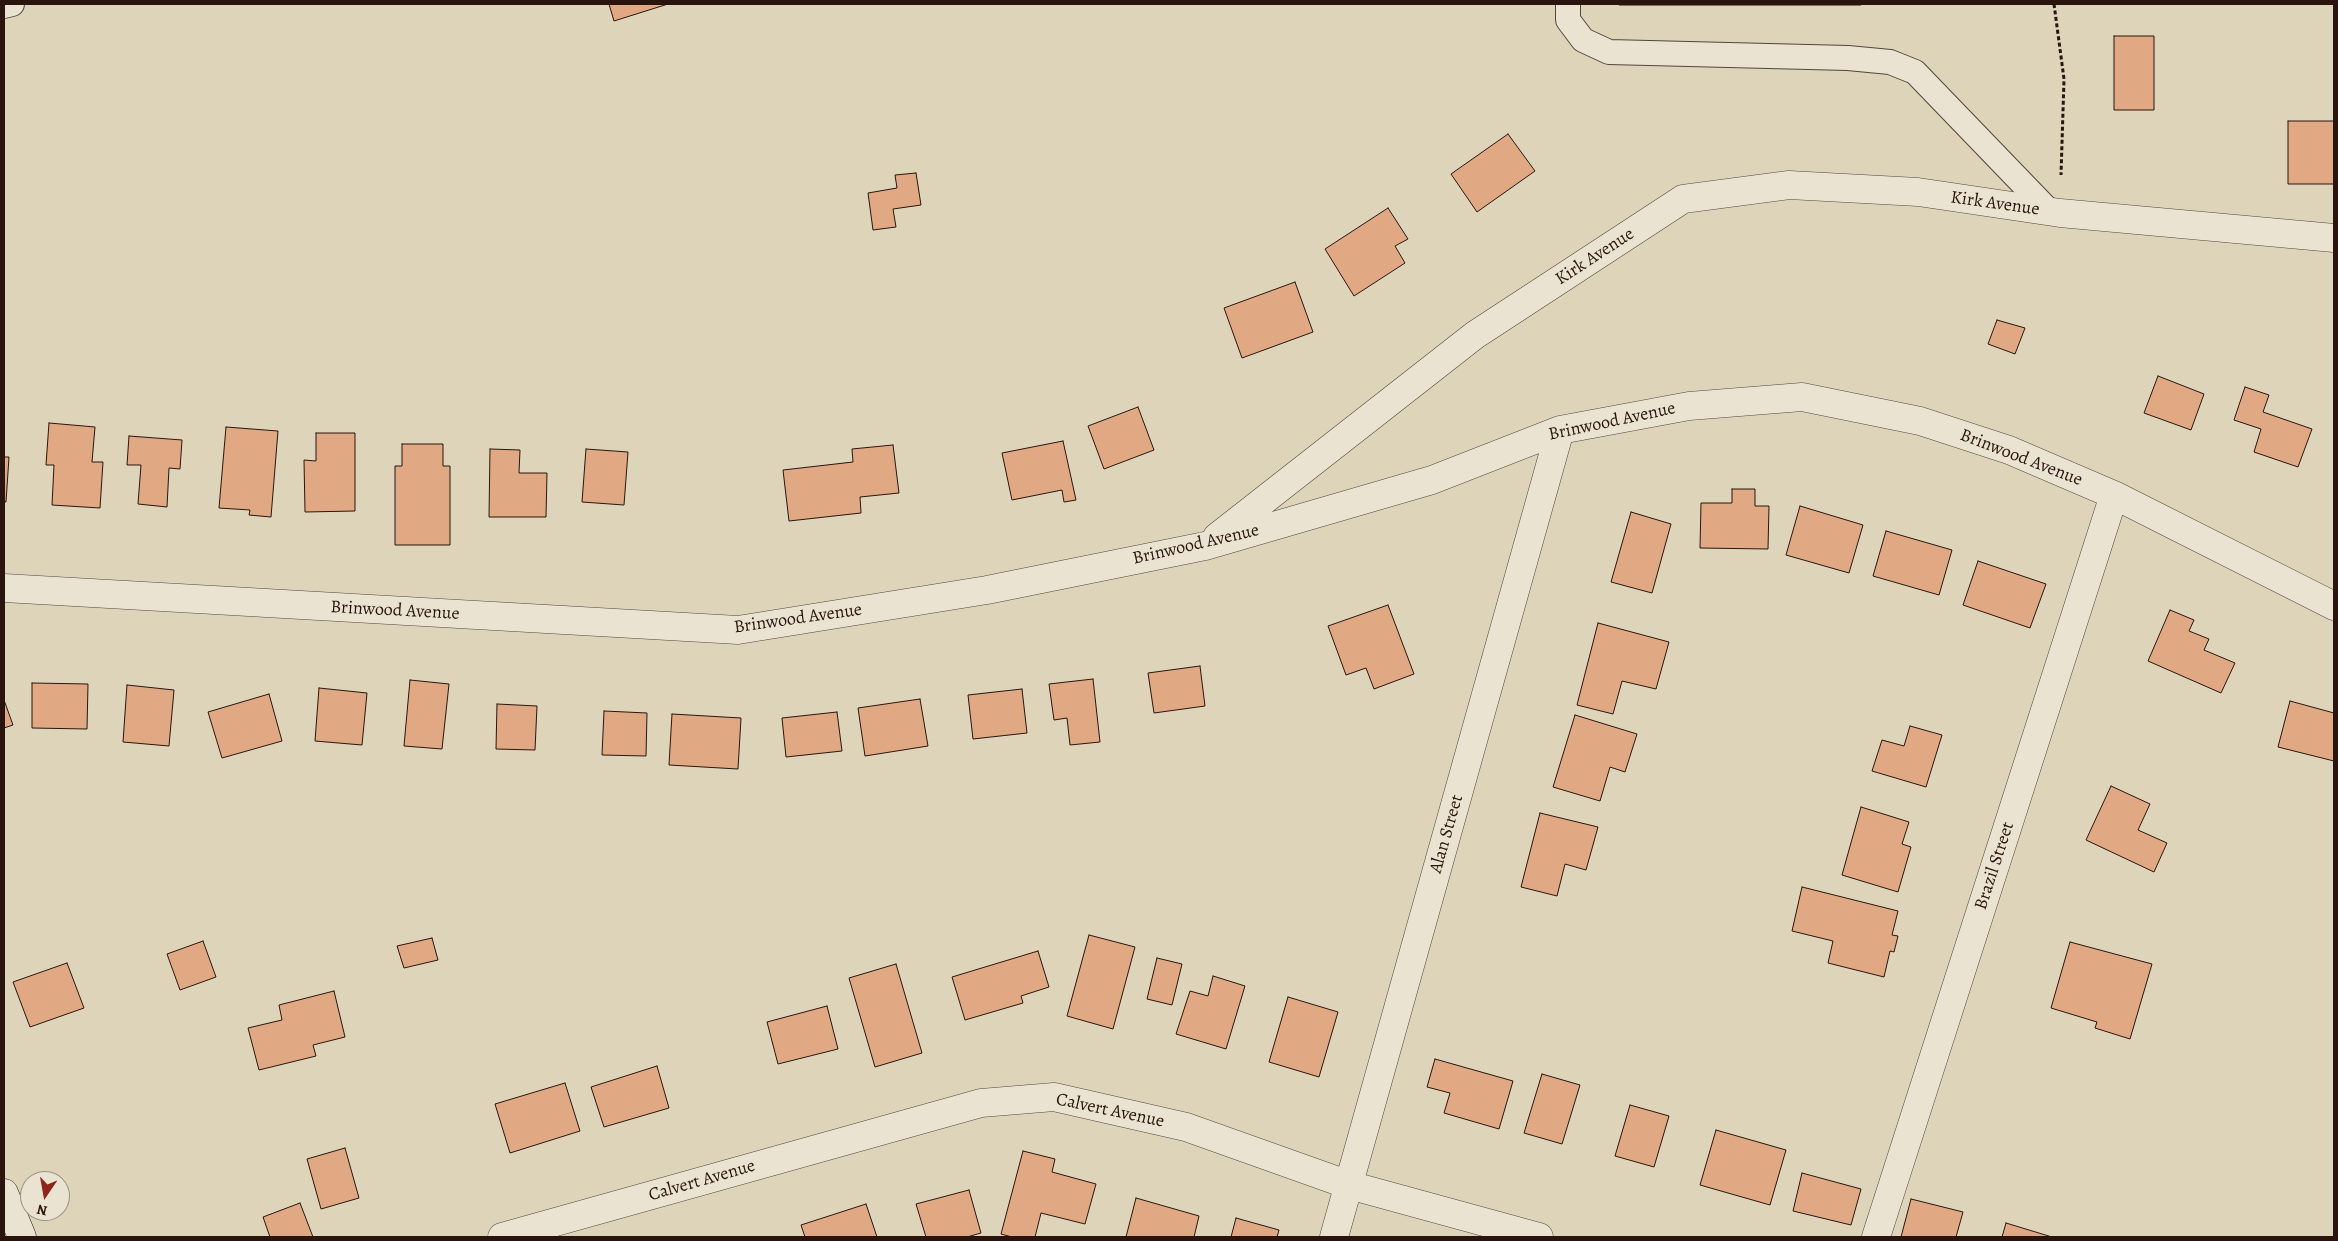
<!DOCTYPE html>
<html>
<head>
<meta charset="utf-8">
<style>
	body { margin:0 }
	#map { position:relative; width:2338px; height:1241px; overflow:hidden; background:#ded4ba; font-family:Alegreya,serif }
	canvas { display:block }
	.frame { position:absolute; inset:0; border:5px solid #29150d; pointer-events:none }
	.north { position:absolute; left:20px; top:1171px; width:50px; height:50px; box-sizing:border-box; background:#eae3d2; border:1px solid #9d9183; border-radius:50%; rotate:192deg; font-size:14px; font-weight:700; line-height:20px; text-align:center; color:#29150d }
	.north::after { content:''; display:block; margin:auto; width:18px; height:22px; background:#8f2418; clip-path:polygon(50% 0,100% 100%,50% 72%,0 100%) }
</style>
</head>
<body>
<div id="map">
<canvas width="2338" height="1241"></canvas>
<div class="frame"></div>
<div class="north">N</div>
</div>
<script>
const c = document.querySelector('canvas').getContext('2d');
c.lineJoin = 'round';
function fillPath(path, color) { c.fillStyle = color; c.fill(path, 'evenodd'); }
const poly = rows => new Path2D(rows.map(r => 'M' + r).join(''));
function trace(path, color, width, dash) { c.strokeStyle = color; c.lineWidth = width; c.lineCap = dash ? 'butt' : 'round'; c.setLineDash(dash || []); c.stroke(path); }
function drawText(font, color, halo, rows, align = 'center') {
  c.font = font + ' Alegreya,serif'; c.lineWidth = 4.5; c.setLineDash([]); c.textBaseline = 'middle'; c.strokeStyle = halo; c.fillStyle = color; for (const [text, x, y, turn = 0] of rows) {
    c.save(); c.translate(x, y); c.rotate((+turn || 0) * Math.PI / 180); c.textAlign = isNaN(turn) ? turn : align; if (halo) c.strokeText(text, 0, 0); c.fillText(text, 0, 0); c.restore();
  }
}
const building = poly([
	[609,4,668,4,614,21,609,4],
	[1619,4,1861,4,1861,5,1619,5,1619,4],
	[2114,36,2154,36,2154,110,2114,110,2114,36],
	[2288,121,2334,121,2334,184,2288,184,2288,121],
	[1508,134,1535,171,1477,212,1451,174,1508,134],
	[916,173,921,205,893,209,896,227,873,230,868,193,897,188,895,175,916,173],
	[1388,208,1408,239,1395,246,1405,263,1354,296,1325,249,1388,208],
	[1295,282,1313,332,1242,358,1224,308,1295,282],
	[1997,320,2025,328,2015,354,1988,344,1997,320],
	[2158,376,2204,394,2191,430,2144,413,2158,376],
	[2245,387,2269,395,2263,412,2312,429,2298,467,2254,452,2261,429,2234,420,2245,387],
	[1138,407,1154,450,1104,469,1088,426,1138,407],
	[49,423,95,427,92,462,103,462,100,508,52,505,54,465,46,465,49,423],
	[226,427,278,431,271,517,249,515,250,510,219,508,226,427],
	[316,433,355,433,355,511,305,512,304,460,316,461,316,433],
	[129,436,182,440,180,469,169,468,167,507,138,504,141,465,127,465,129,436],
	[1063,441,1076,500,1064,502,1062,490,1012,500,1002,453,1063,441],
	[402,444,443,444,443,466,450,466,450,545,395,545,395,466,402,466,402,444],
	[893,445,899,493,860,497,861,513,789,521,783,470,853,462,852,449,893,445],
	[490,449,520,450,519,473,547,473,546,517,489,517,490,449],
	[586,449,628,452,624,505,582,502,586,449],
	[4,457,9,457,6,502,4,502,4,457],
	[1732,489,1755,489,1755,506,1769,506,1768,549,1700,548,1701,503,1732,503,1732,489],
	[1800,506,1863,525,1849,573,1786,555,1800,506],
	[1631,512,1671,524,1652,593,1611,582,1631,512],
	[1886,531,1952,550,1939,595,1873,576,1886,531],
	[1978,561,2046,584,2030,628,1963,605,1978,561],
	[1388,605,1414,674,1374,689,1366,668,1346,675,1328,626,1388,605],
	[2170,610,2194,620,2189,631,2209,639,2204,650,2235,663,2221,693,2148,661,2170,610],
	[1598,623,1669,642,1656,689,1622,681,1613,714,1577,705,1598,623],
	[1200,666,1205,706,1154,713,1148,673,1200,666],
	[1093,679,1100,742,1070,745,1067,718,1054,720,1049,684,1093,679],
	[410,680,449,684,442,749,404,746,410,680],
	[32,683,88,684,87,729,32,728,32,683],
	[127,685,174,690,169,746,123,742,127,685],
	[319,688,367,693,362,745,315,741,319,688],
	[1022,689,1027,733,973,739,968,695,1022,689],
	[269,694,282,741,222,758,208,712,269,694],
	[920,699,928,746,865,756,858,708,920,699],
	[4,700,13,725,4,728,4,700],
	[2290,701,2334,713,2334,761,2278,747,2290,701],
	[497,704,537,706,535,750,496,749,497,704],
	[604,711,647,713,646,756,602,755,604,711],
	[837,712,842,751,786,757,782,718,837,712],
	[672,714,741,718,738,769,669,765,672,714],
	[1575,715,1637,734,1625,772,1610,767,1600,801,1553,787,1575,715],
	[1910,726,1942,735,1926,787,1872,771,1882,740,1904,746,1910,726],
	[2111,786,2150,804,2138,830,2167,843,2154,872,2086,840,2111,786],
	[1861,807,1909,822,1902,844,1911,847,1898,892,1842,875,1861,807],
	[1540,813,1598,827,1586,870,1565,864,1557,896,1521,887,1540,813],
	[1802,887,1898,911,1892,935,1898,936,1894,952,1890,951,1884,977,1828,963,1833,941,1792,931,1802,887],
	[1089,935,1135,947,1113,1029,1067,1016,1089,935],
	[432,938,438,960,404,968,397,946,432,938],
	[203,941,216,977,180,990,167,954,203,941],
	[2070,942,2152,964,2130,1039,2095,1028,2097,1022,2051,1008,2070,942],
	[1038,951,1049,987,1021,996,1023,1003,965,1020,952,977,1038,951],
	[1157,958,1182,964,1172,1005,1147,999,1157,958],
	[67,963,84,1008,30,1027,13,982,67,963],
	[896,964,922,1053,875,1067,849,978,896,964],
	[1213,976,1245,986,1226,1049,1176,1034,1190,991,1208,996,1213,976],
	[334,991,345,1037,313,1045,316,1056,259,1070,248,1028,282,1020,279,1005,334,991],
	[1288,997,1338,1012,1319,1077,1269,1062,1288,997],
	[827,1006,838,1049,778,1064,767,1022,827,1006],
	[1435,1059,1513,1081,1499,1129,1444,1113,1450,1093,1427,1087,1435,1059],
	[657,1066,669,1108,604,1127,591,1087,657,1066],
	[1542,1074,1580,1085,1562,1144,1524,1133,1542,1074],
	[565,1083,580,1131,510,1153,495,1104,565,1083],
	[1630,1105,1669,1116,1654,1167,1615,1156,1630,1105],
	[1716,1130,1786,1150,1770,1205,1700,1185,1716,1130],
	[345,1148,359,1198,321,1209,307,1159,345,1148],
	[1023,1151,1055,1159,1052,1172,1096,1184,1085,1224,1041,1213,1035,1237,1012,1237,1001,1234,1023,1151],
	[1802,1173,1861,1189,1851,1225,1793,1211,1802,1173],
	[969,1190,981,1233,967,1237,926,1237,916,1204,969,1190],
	[1136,1198,1199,1216,1194,1237,1126,1237,1136,1198],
	[1911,1199,1963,1212,1956,1237,1901,1237,1911,1199],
	[300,1203,313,1237,270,1237,263,1217,300,1203],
	[866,1204,877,1237,805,1237,801,1225,866,1204],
	[1236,1218,1279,1230,1277,1237,1231,1237,1236,1218],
	[2006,1223,2052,1237,2002,1237,2006,1223]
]);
fillPath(building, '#e0a984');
trace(building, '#29150d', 1);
const lane = poly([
	[1568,4,1568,20,1583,40,1609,52,1848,58,1890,62,1915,72,2050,212],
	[4,6,12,4]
]);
const street = poly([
	[1217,537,1475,335,1683,199,1789,185,1918,192,2060,213,2334,238],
	[4,588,738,630,987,590,1205,546,1432,480,1560,430,1689,406,1802,397,1920,421,2009,450,2114,495,2334,606],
	[502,1237,981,1103,1054,1097,1186,1127,1349,1185,1539,1237],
	[1334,1237,1560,430],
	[1876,1237,2114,495]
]);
const secondary = poly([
	[4,1193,22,1237]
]);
trace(lane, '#564538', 26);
trace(street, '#564538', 29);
trace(secondary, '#29150d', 29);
trace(poly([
	[2054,4,2064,79,2061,175]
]), '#29150d', 3, [4, 2.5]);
trace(lane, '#eae3d2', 24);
trace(street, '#eae3d2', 28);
trace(secondary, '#eae3d2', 28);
drawText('18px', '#29150d', '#eae3d2', [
	["Kirk Avenue",1995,204,8],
	["Kirk Avenue",1595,257,-33],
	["Brinwood Avenue",1612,422,-12],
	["Brinwood Avenue",2021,458,21],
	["Brinwood Avenue",1196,545,-13],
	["Brinwood Avenue",395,611,3],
	["Brinwood Avenue",798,619,-8],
	["Alan Street",1447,834,-74],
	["Brazil Street",1995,866,-72],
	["Calvert Avenue",1110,1111,12],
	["Calvert Avenue",702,1181,-16]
]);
</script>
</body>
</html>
